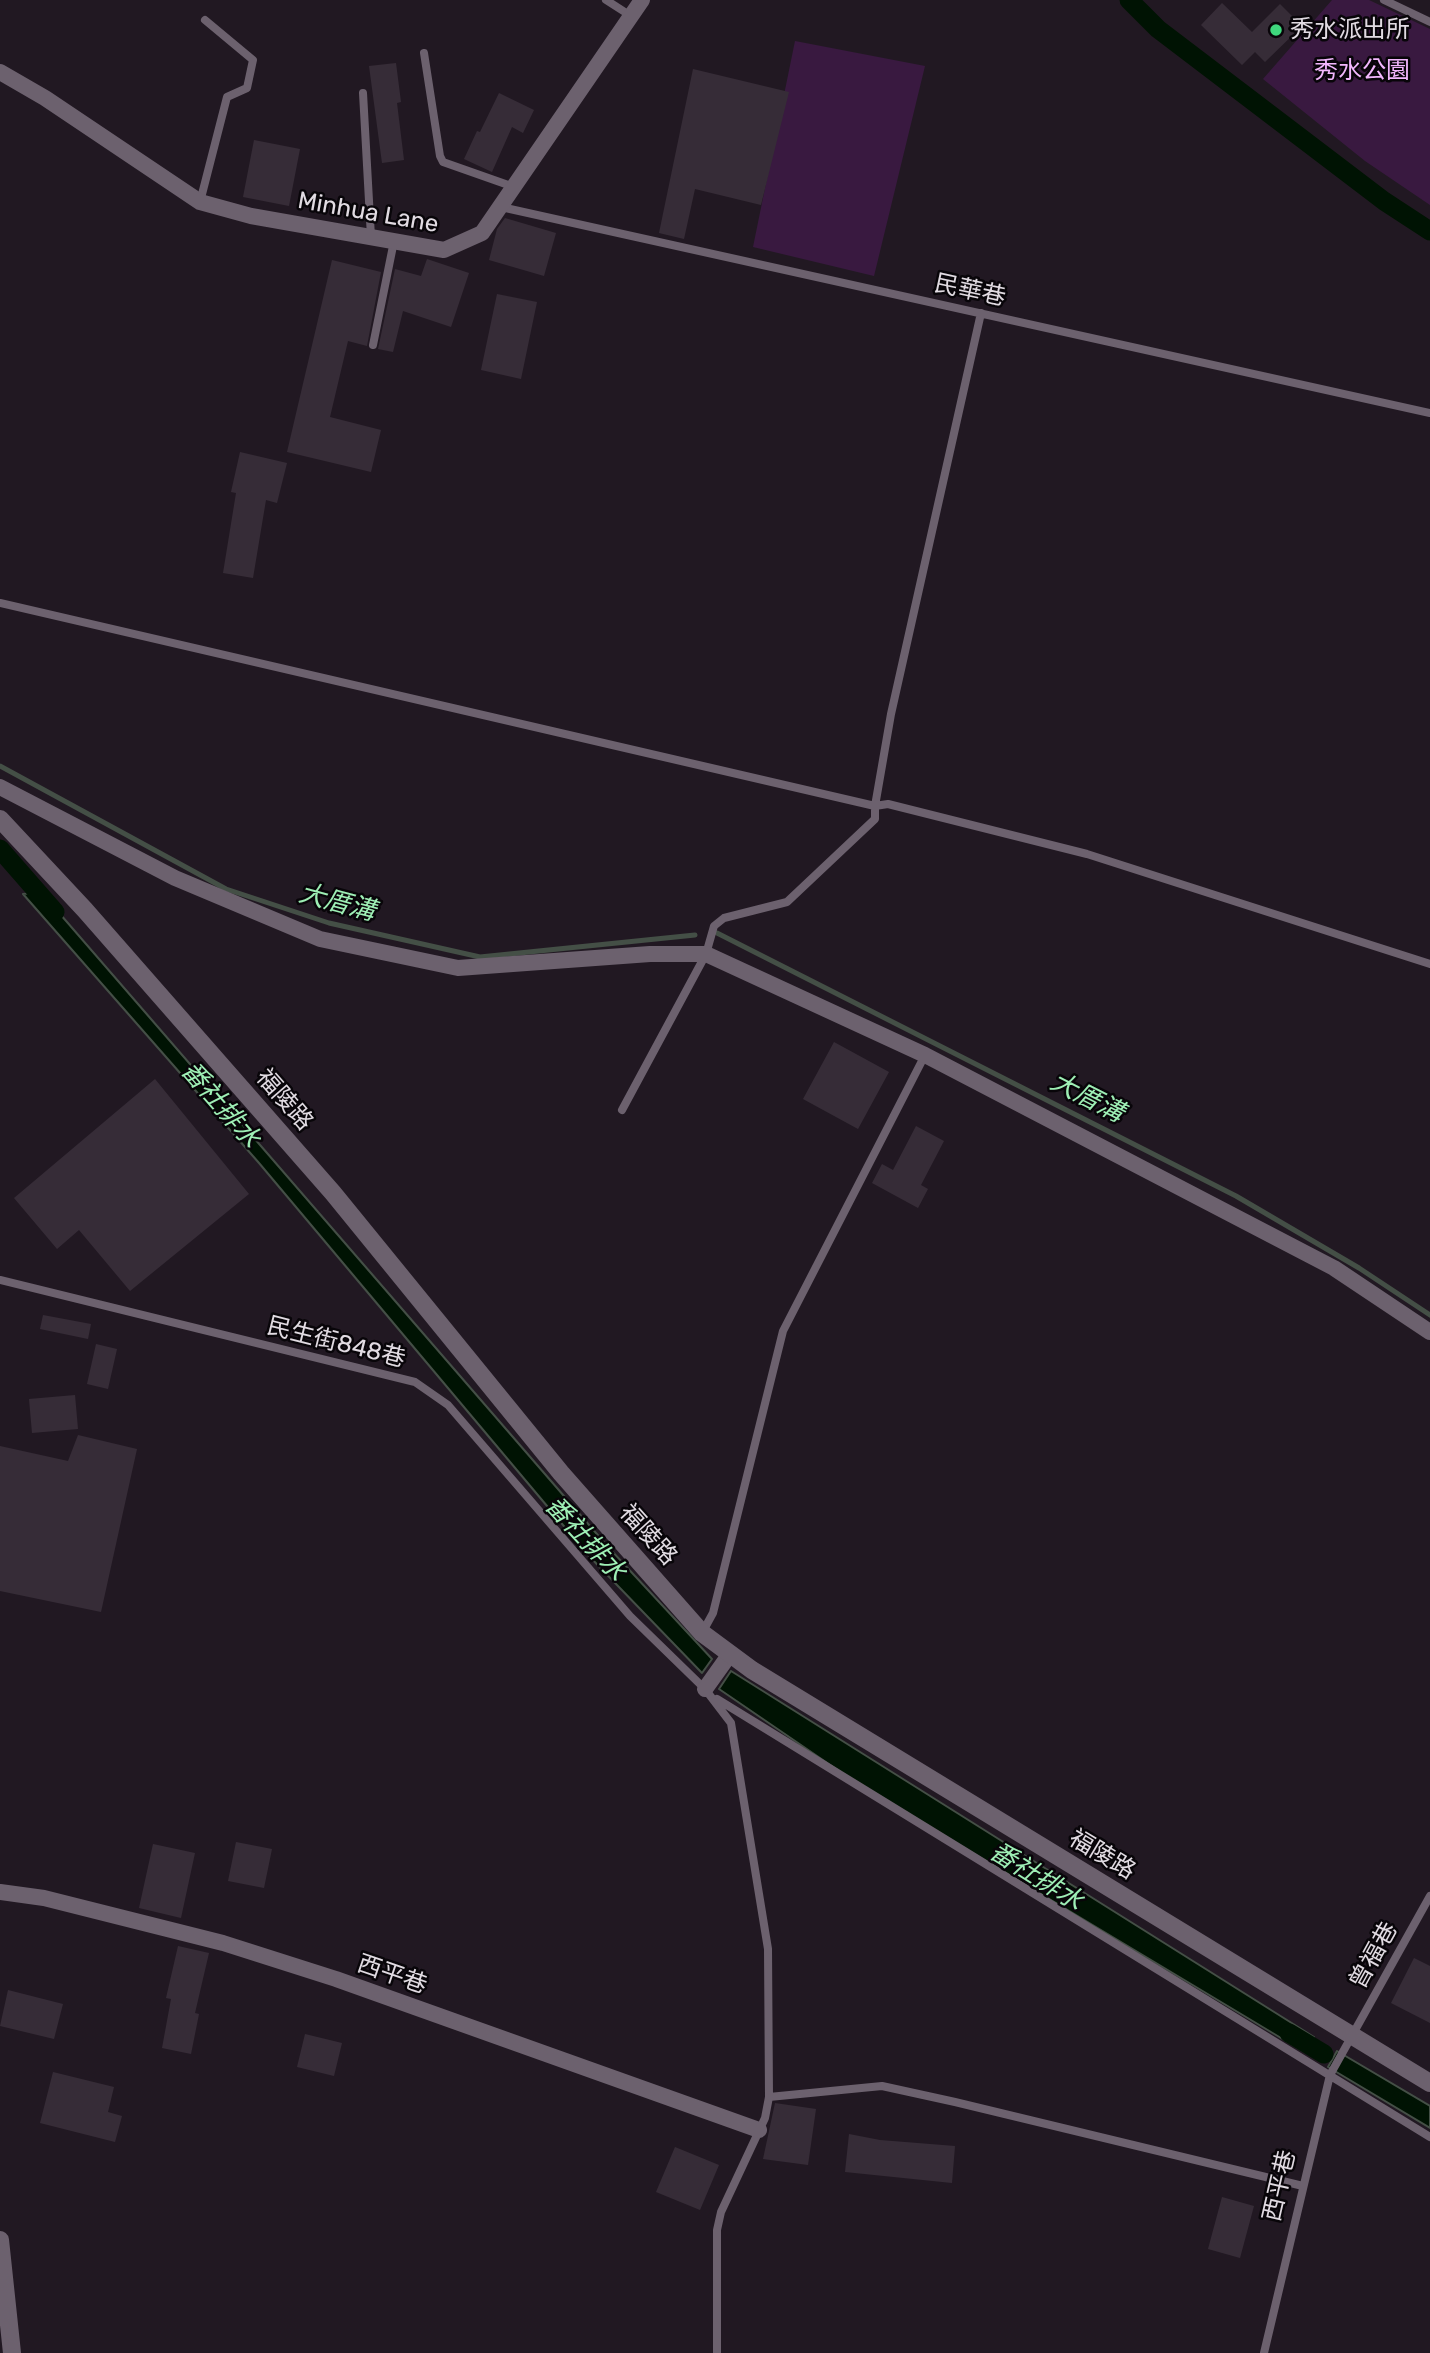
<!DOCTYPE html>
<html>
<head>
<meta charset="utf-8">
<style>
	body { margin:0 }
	canvas { display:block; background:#211822 }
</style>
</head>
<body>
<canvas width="1430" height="2353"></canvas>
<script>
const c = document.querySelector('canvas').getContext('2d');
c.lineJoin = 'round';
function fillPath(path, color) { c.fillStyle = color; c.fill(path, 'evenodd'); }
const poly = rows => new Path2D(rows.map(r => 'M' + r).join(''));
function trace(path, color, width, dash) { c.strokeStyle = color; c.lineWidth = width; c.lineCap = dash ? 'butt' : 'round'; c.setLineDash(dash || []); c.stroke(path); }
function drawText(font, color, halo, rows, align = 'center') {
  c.font = font + ' Rubik,"Noto Sans TC",sans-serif'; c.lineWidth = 5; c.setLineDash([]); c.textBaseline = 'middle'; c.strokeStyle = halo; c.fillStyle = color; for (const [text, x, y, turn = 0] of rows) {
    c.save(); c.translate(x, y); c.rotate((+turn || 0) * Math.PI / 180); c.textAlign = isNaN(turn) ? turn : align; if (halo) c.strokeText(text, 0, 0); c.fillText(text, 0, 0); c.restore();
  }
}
fillPath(poly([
	[1332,0,1369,0,1430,29,1430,205,1365,161,1263,79],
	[795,41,925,66,874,276,753,247]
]), '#391940');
const water = poly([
	[41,892,609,1548,712,1659,702,1673,589,1556,259,1163,23,894,41,892],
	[731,1671,1314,2037,1306,2053,861,1786,719,1689,731,1671],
	[1337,2051,1430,2106,1430,2128,1328,2067,1337,2051]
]);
fillPath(water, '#001303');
trace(water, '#444f46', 2);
trace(poly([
	[0,766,226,889,329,923,480,957,695,935],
	[717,933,1236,1196,1359,1268,1430,1315]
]), '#444f46', 5);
trace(poly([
	[1129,0,1158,29,1384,201,1430,231],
	[0,849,55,912],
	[1289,2033,1324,2054]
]), '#001303', 19);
fillPath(poly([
	[1222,3,1252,32,1280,4,1302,26,1265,62,1255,52,1242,65,1201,25],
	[396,63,401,102,397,103,404,160,382,163,369,66],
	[693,69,789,92,761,205,695,189,684,239,659,233],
	[499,93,534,110,523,133,512,127,492,172,464,159,477,131,480,132],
	[254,140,300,149,289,206,243,197],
	[505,218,556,233,544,276,489,260,497,229],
	[427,259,469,273,451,327,403,311,393,352,378,349,395,269,421,276],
	[332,260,381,272,367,346,348,341,330,417,381,430,371,472,287,452],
	[497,294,537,302,521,379,481,370],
	[240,452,287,463,277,503,266,500,253,578,223,573,236,493,231,492],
	[834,1042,889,1072,858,1129,803,1099],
	[155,1079,249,1194,130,1291,79,1230,57,1249,14,1198],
	[916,1126,944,1141,921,1185,928,1189,918,1208,872,1183,882,1164,893,1170],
	[43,1315,91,1324,88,1339,40,1329],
	[96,1344,117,1349,108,1389,87,1384],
	[75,1395,78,1429,32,1433,29,1399],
	[78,1435,137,1449,101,1612,0,1591,0,1446,68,1461],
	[236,1842,272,1849,264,1888,228,1881],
	[153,1844,195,1853,181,1918,139,1908],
	[178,1946,209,1953,195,2013,199,2014,191,2054,162,2048,171,1999,166,1998],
	[1414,1958,1430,1966,1430,2023,1391,2003],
	[8,1990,63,2004,54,2039,0,2026],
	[305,2034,342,2043,334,2076,297,2067],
	[53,2072,114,2087,108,2112,122,2116,115,2142,40,2123],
	[775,2103,816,2109,808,2165,763,2159],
	[849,2134,880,2140,955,2146,952,2183,845,2172],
	[675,2147,719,2165,700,2210,656,2192],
	[1222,2197,1254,2206,1240,2258,1208,2249]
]), '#362c37');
trace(poly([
	[606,0,631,16],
	[1384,0,1430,22],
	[424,53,440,156,443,162,514,187],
	[363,93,371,237],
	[200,202,227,97,247,88,253,60,205,20],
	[501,207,1430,413],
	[373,345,394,241],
	[0,603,875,806,888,804,1087,854,1430,964],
	[622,1110,706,954,714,926,724,918,787,902,875,819,875,806,891,714,981,313],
	[0,1280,415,1382,448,1405,630,1616,705,1689,731,1723,768,1949,769,2097,765,2118,721,2212,717,2230,717,2353],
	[702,1633,713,1613,783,1331,925,1055],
	[717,1699,1430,2137],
	[769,2097,882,2086,955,2102,1303,2186],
	[1264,2353,1330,2075,1430,1896]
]), '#6c616e', 8);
trace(poly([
	[0,72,45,98,200,202,251,216,444,250,482,233,642,0],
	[0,787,175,878,320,939,458,968,650,954,706,954,925,1055,1334,1268,1430,1332],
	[705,1689,730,1654],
	[0,1892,44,1898,223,1943,336,1979,759,2130]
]), '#6c616e', 16);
trace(poly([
	[0,819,85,910,333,1193,561,1473,702,1633,752,1670,1430,2083],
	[0,2240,12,2353]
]), '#6c616e', 18);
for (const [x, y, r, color] of [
	[1276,30,7,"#3fd77d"]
]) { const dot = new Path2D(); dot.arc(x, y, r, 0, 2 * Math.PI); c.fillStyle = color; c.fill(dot); trace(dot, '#080509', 2.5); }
drawText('24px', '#e1dbe2', '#080509', [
	["秀水派出所",1290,30]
], 'left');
drawText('24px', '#f2b7fd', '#080509', [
	["秀水公園",1362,71]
]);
drawText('24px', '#e1dbe2', '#080509', [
	["Minhua Lane",368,213,10],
	["民華巷",970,291,12],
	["福陵路",284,1100,49],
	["民生街848巷",336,1343,14],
	["福陵路",648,1535,48],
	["福陵路",1102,1855,31],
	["曾福巷",1374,1956,-61],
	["西平巷",392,1975,19],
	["西平巷",1280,2186,-77]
]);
drawText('italic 26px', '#9eefb5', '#080509', [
	["大厝溝",337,903,15],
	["大厝溝",1087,1098,27],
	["番社排水",220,1105,49],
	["番社排水",585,1539,47],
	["番社排水",1036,1877,32]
]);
</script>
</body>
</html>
